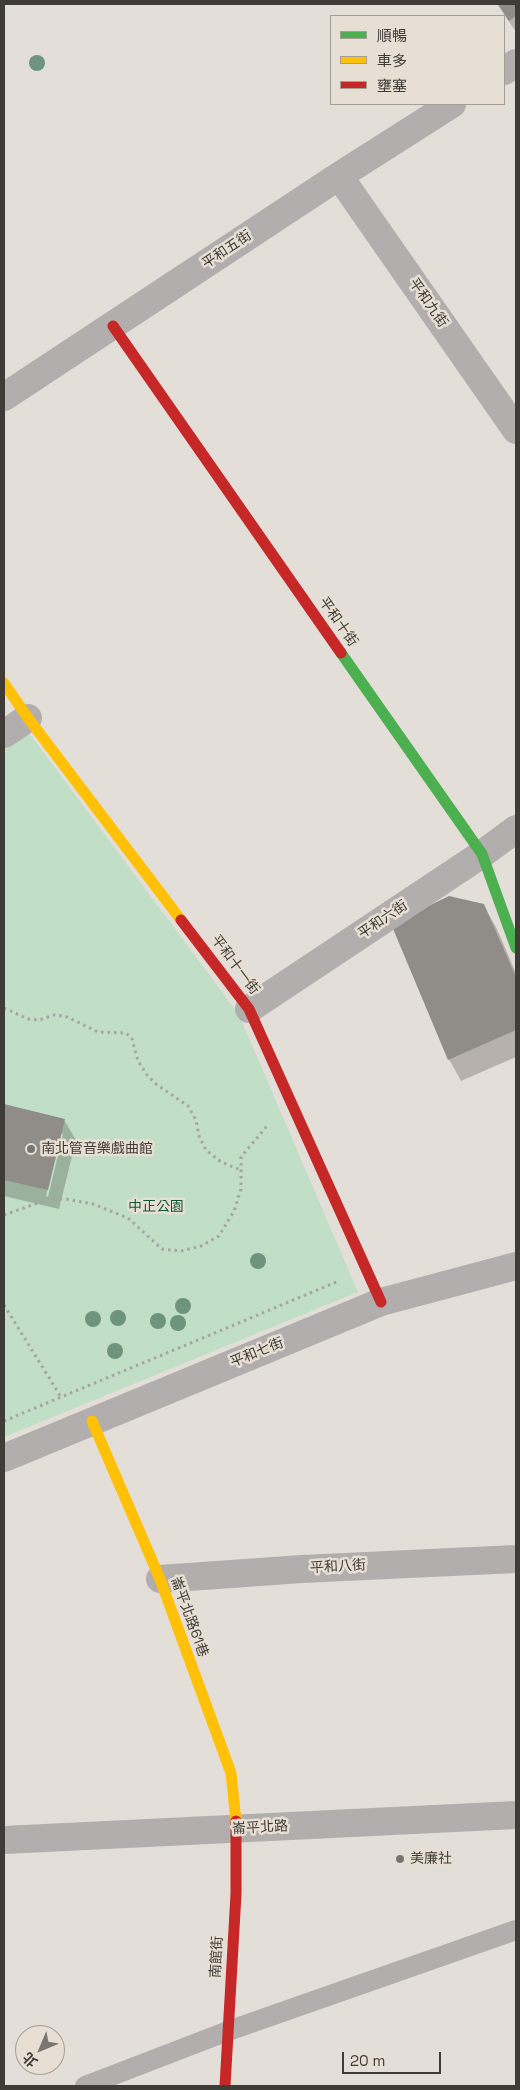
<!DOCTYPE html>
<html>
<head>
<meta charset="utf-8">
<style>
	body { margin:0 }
	#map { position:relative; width:520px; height:2090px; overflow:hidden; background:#e4ded9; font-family:"Space Grotesk","Noto Sans TC",sans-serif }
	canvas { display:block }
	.frame { position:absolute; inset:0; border:5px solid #3f3c37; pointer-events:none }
	.legend { position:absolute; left:330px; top:15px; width:175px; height:90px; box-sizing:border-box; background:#e8dfd4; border:1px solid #a49e95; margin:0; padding:6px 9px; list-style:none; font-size:15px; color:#3f3c37 }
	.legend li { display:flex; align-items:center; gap:10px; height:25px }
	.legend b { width:25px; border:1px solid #a49e95 }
	.north { position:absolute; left:15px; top:2025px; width:50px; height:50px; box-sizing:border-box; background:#e8dfd4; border:1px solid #a49e95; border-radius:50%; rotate:225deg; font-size:14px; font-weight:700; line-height:20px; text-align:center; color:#3f3c37 }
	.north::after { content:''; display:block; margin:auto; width:18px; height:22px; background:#797570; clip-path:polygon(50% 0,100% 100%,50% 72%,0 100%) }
	.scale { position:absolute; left:342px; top:2052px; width:99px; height:22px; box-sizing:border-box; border:2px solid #3f3c37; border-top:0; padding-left:6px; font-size:15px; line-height:18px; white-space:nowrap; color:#3f3c37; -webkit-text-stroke:4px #e8dfd4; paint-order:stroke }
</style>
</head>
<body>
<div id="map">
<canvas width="520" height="2090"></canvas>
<div class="frame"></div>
<ul class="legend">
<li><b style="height:6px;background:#4caf50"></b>順暢</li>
<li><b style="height:6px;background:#ffc107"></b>車多</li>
<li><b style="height:6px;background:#c62828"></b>壅塞</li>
</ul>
<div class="north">北</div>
<div class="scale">20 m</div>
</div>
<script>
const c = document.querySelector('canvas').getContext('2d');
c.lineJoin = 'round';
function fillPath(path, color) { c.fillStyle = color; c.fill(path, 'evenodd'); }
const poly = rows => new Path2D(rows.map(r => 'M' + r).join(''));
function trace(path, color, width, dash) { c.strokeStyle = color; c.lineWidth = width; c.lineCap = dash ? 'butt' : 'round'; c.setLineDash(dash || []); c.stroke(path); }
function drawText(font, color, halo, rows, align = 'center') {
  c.font = font + ' "Space Grotesk","Noto Sans TC",sans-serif'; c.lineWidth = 5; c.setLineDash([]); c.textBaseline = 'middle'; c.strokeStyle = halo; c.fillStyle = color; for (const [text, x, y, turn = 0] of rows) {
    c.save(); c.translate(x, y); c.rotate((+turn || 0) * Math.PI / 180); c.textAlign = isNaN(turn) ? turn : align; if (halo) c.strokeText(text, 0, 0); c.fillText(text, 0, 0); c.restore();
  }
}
fillPath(poly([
	[26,729,239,1015,358,1292,4,1437,4,745]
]), '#c1dec6');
fillPath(poly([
	[497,4,516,4,516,32],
	[483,905,496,927,516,973,516,1057,461,1081,449,1059],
	[4,1105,64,1120,76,1140,59,1209,4,1196],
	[60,1134,63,1134,48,1197,46,1196]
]), '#0003');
fillPath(poly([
	[498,4,516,4,516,16,509,21],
	[449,896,484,904,516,977,516,1030,448,1060,391,924],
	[4,1104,65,1119,48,1190,4,1180]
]), '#908d89');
trace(poly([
	[4,1008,28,1019,39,1020,54,1015,65,1016,98,1032,126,1033,132,1039,138,1061,147,1075,156,1084,188,1106,196,1120,199,1136,206,1150,221,1162,241,1170],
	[4,1215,49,1199,66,1199,93,1204,128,1218,162,1249,181,1251,201,1246,219,1236,234,1211,241,1189,241,1157,267,1126],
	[4,1305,61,1397],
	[4,1421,339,1281]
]), '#a7a4a3', 3, [2.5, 4]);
trace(poly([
	[85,2086,228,2031,516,1930]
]), '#b1aead', 20);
trace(poly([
	[504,71,516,63],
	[339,176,516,430],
	[4,397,339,176,452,104],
	[4,734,28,718],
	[249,1009,482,854,516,829],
	[4,1458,381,1302,516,1266],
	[160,1579,302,1569,516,1559],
	[4,1840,516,1815]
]), '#b1aead', 28);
trace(poly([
	[341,653,482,854,516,948]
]), '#4caf50', 11);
trace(poly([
	[4,683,28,718,181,920],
	[92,1421,160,1579,231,1773,236,1821]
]), '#ffc107', 11);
trace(poly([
	[113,326,341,653],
	[181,920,249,1009,381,1302],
	[225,2086,236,1894,236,1821]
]), '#c62828', 11);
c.fillStyle = '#6f947d';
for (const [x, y] of [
	[37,63],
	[258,1261],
	[183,1306],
	[118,1318],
	[93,1319],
	[158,1321],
	[178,1323],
	[115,1351]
]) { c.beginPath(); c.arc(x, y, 8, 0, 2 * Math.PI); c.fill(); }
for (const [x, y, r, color] of [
	[31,1149,5,"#797570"],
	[400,1859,5,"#797570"]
]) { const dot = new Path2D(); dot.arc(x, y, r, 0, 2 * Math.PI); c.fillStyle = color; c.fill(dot); trace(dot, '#e8dfd4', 2); }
drawText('14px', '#3f3c37', '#e8dfd4', [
	["平和五街",227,250,-34],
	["平和九街",428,303,55],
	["平和十街",338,622,55],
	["平和六街",383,920,-34],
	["平和十一街",235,965,53],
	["平和七街",257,1353,-22],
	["平和八街",338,1567,-3],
	["崙平北路61巷",189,1617,70],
	["崙平北路",260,1828,-3],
	["南館街",217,1957,-87]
]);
drawText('14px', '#3f3c37', '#e8dfd4', [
	["南北管音樂戲曲館",41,1149],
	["美廉社",410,1859]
], 'left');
drawText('14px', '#0f5832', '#e8dfd4', [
	["中正公園",156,1207]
]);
</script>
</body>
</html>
